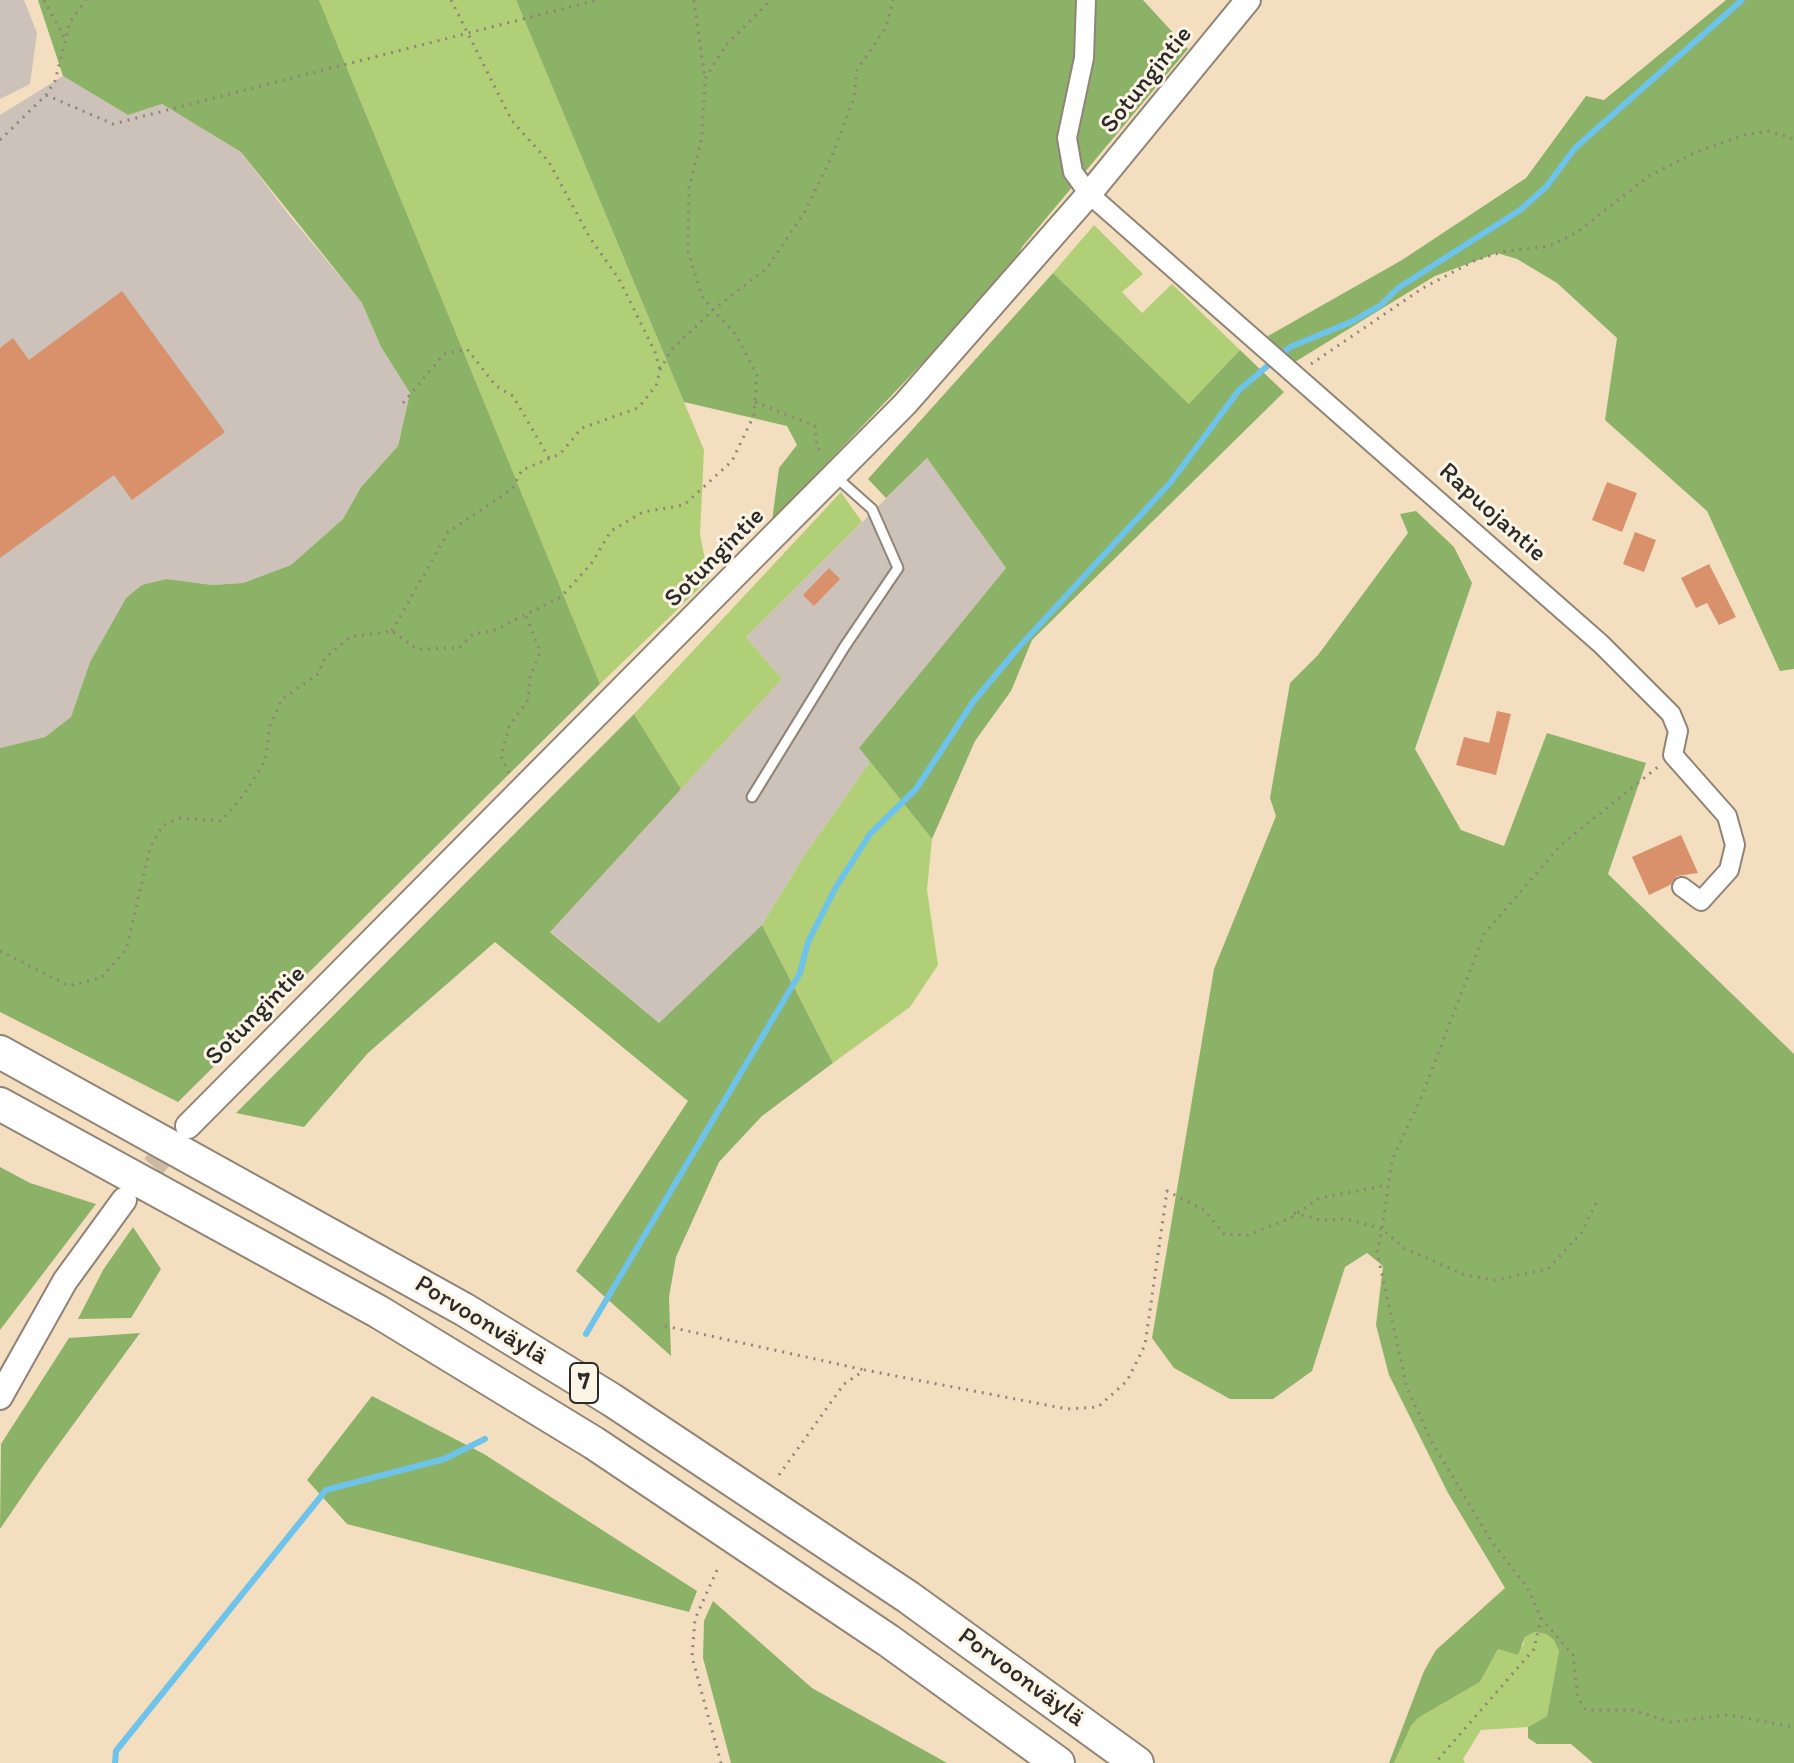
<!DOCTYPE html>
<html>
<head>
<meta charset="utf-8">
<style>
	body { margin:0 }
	canvas { display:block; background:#f4dec0 }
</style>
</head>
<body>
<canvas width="1794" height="1763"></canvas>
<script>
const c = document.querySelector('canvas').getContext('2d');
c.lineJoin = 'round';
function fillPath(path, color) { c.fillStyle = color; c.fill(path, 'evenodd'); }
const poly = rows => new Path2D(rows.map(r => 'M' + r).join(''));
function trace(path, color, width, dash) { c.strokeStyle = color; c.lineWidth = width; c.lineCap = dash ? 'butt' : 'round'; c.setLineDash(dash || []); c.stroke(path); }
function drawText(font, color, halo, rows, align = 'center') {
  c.font = font + ' Itim,sans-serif'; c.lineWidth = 6; c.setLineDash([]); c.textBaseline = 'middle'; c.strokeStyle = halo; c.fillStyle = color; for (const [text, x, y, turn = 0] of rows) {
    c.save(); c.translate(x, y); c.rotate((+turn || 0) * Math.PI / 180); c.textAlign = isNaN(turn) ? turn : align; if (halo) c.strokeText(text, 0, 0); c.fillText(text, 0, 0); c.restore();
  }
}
fillPath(poly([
	[0,0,24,0,37,33,30,84,0,99],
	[63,76,128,115,162,104,241,152,289,215,362,303,381,347,410,393,398,446,361,487,343,519,291,565,243,583,212,585,167,579,126,598,90,662,71,717,45,737,0,748,0,115],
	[927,458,1006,568,859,748,870,762,802,859,762,925,659,1023,550,931,782,679,746,637]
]), '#ccc2b9');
fillPath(poly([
	[319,0,516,0,684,402,704,450,700,535,709,579,600,684],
	[1094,225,1143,274,1122,292,1142,313,1172,284,1240,350,1190,405,1053,273],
	[841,492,862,522,746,637,782,679,681,789,634,714],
	[870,762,932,839,927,890,938,965,910,1007,833,1063,762,925,802,859],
	[1535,1632,1546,1634,1555,1640,1559,1651,1547,1716,1528,1727,1481,1730,1463,1759,1465,1763,1394,1763,1411,1726,1418,1718,1480,1682,1498,1649,1508,1651,1523,1646,1525,1637]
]), '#b1cf76');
fillPath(poly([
	[38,0,319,0,600,684,178,1102,0,1012,0,748,45,737,71,717,90,662,126,598,142,585,167,579,212,585,243,583,291,565,343,519,361,487,398,446,410,393,381,347,362,303,241,152,162,104,128,115,63,76],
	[516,0,1143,0,1188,49,1022,247,1012,269,772,521,779,468,797,445,787,426,684,402],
	[1726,0,1794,0,1794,669,1780,671,1707,511,1605,420,1617,338,1557,283,1517,259,1497,253,1435,276,1290,365,1268,336,1402,260,1526,178,1586,96,1604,100],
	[1053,273,1189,404,1240,350,1284,392,1032,640,1011,691,975,741,932,839,859,748,1006,568,927,458,886,498,868,479],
	[1416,511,1454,547,1472,583,1415,749,1461,830,1504,846,1547,733,1646,763,1608,874,1794,1054,1794,1763,1593,1763,1571,1744,1537,1744,1528,1738,1528,1727,1547,1716,1559,1651,1554,1640,1546,1634,1535,1632,1525,1637,1518,1655,1498,1649,1480,1682,1418,1718,1411,1726,1394,1763,1389,1763,1424,1671,1436,1650,1505,1588,1448,1493,1389,1375,1376,1325,1383,1266,1367,1253,1345,1267,1312,1371,1273,1399,1230,1399,1174,1368,1152,1338,1214,969,1276,816,1270,798,1290,683,1318,655,1408,533,1400,514],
	[634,714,681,789,550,932,659,1023,762,925,833,1063,762,1116,719,1162,676,1257,669,1297,671,1356,576,1271,688,1101,495,942,368,1053,304,1127,236,1113],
	[0,1167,30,1183,96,1204,0,1330],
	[133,1227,161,1269,131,1318,78,1319,103,1270],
	[140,1333,43,1466,0,1529,1,1444,69,1338],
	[372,1396,484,1454,697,1591,689,1612,347,1524,307,1480],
	[713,1601,812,1688,947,1763,731,1763,703,1658,704,1621]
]), '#8cb267');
trace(poly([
	[586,1334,800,973,808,942,836,887,870,834,916,789,973,702,1019,647,1170,483,1239,390,1290,347,1351,322,1381,305,1398,288,1520,210,1546,187,1575,148,1742,0],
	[115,1763,116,1751,326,1490,444,1459,485,1439]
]), '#6ec3eb', 6);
fillPath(poly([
	[122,291,225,432,132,500,114,475,0,558,0,348,13,338,29,360],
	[1607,482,1637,493,1622,532,1592,520],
	[1635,532,1656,540,1644,572,1623,564],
	[1709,564,1736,617,1719,625,1707,603,1696,608,1681,578],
	[829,568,840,579,814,606,803,595],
	[1497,711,1511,714,1496,775,1456,765,1464,737,1489,743],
	[1681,835,1698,873,1677,876,1670,885,1649,895,1632,857]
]), '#d8916a');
trace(poly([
	[130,1194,181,1134]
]), '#ccbaa2', 24, [24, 12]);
const lane = poly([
	[752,797,845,646,898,568,872,509,836,477]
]);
const street = poly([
	[1086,0,1084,58,1067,138,1073,172,1089,194,1601,644,1671,714,1678,731,1673,755,1727,816,1735,845,1729,870,1701,901,1682,887]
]);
const secondary = poly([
	[188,1126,905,404,1089,194,1248,0],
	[0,1397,65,1281,124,1200]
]);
const highway = poly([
	[0,1052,465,1310,612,1400,908,1597,1137,1763],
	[0,1104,379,1312,594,1443,889,1641,1058,1763]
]);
trace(lane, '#908476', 13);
trace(street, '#908476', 22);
trace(secondary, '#908476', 28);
trace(highway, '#908476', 36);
trace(poly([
	[44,0,65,39],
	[451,0,512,121,549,162,590,238,619,279,655,352,660,370],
	[694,0,705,79],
	[46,95,113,124,597,0],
	[0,140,46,95,55,81,70,22,86,0],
	[1311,364,1423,288,1476,260,1502,252,1549,246,1576,233,1649,176,1696,152,1745,135,1769,131,1794,139],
	[755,402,815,426,817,448,824,454],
	[403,403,444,354,467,349,496,386,513,396,549,458],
	[392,631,448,532,512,489,522,470,560,454,582,428,638,408,656,386,660,370,672,349,713,310,767,268,804,213,831,158,854,98,857,70,886,27,893,0],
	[509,773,501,756,509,726,528,700,530,677,540,652,526,615],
	[0,951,69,986,102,977,126,950,150,848,162,826,180,818,221,821,245,793,265,761,270,726,282,699,317,675,325,658,350,637,392,631,417,649,459,648,473,634,493,631,561,597,591,564,611,531,643,512,684,505,732,461,754,415,757,375,736,335,703,299,688,251,689,188,702,137,705,79,726,45,771,0],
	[1596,1203,1582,1232,1548,1269,1495,1280,1465,1275,1404,1248,1382,1229,1392,1160,1421,1098,1484,934,1561,845,1659,766],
	[1294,1213,1320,1220,1347,1219,1382,1229,1377,1252,1407,1388,1433,1444,1492,1542,1527,1587,1541,1618,1534,1649,1435,1763],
	[665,1326,865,1370],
	[779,1475,844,1384,865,1370,1067,1409,1098,1407,1127,1381,1145,1345,1167,1191,1204,1210,1224,1234,1248,1235,1291,1218,1319,1198,1388,1185],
	[717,1570,695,1619,692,1657,721,1763],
	[1541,1618,1573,1655,1578,1698,1586,1710,1632,1710,1671,1722,1728,1715,1794,1727]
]), '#908476', 3, [2, 6]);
trace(lane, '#fff', 9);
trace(street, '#fff', 18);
trace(secondary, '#fff', 24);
trace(highway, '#fff', 32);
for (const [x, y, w] of [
	[584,1383,28]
]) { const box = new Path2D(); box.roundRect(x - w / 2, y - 20, w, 40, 6); c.fillStyle = '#fcf5e5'; c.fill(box); trace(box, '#2b2b2b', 2); }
drawText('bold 24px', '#2b2b2b', null, [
	["7",584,1383]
]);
drawText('26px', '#2b2b2b', '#fcf5e5', [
	["Sotungintie",1147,80,-51],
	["Rapuojantie",1492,513,42],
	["Sotungintie",715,558,-45],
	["Sotungintie",256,1016,-45],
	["Porvoonväylä",481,1321,31],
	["Porvoonväylä",1021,1678,36]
]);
</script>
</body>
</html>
